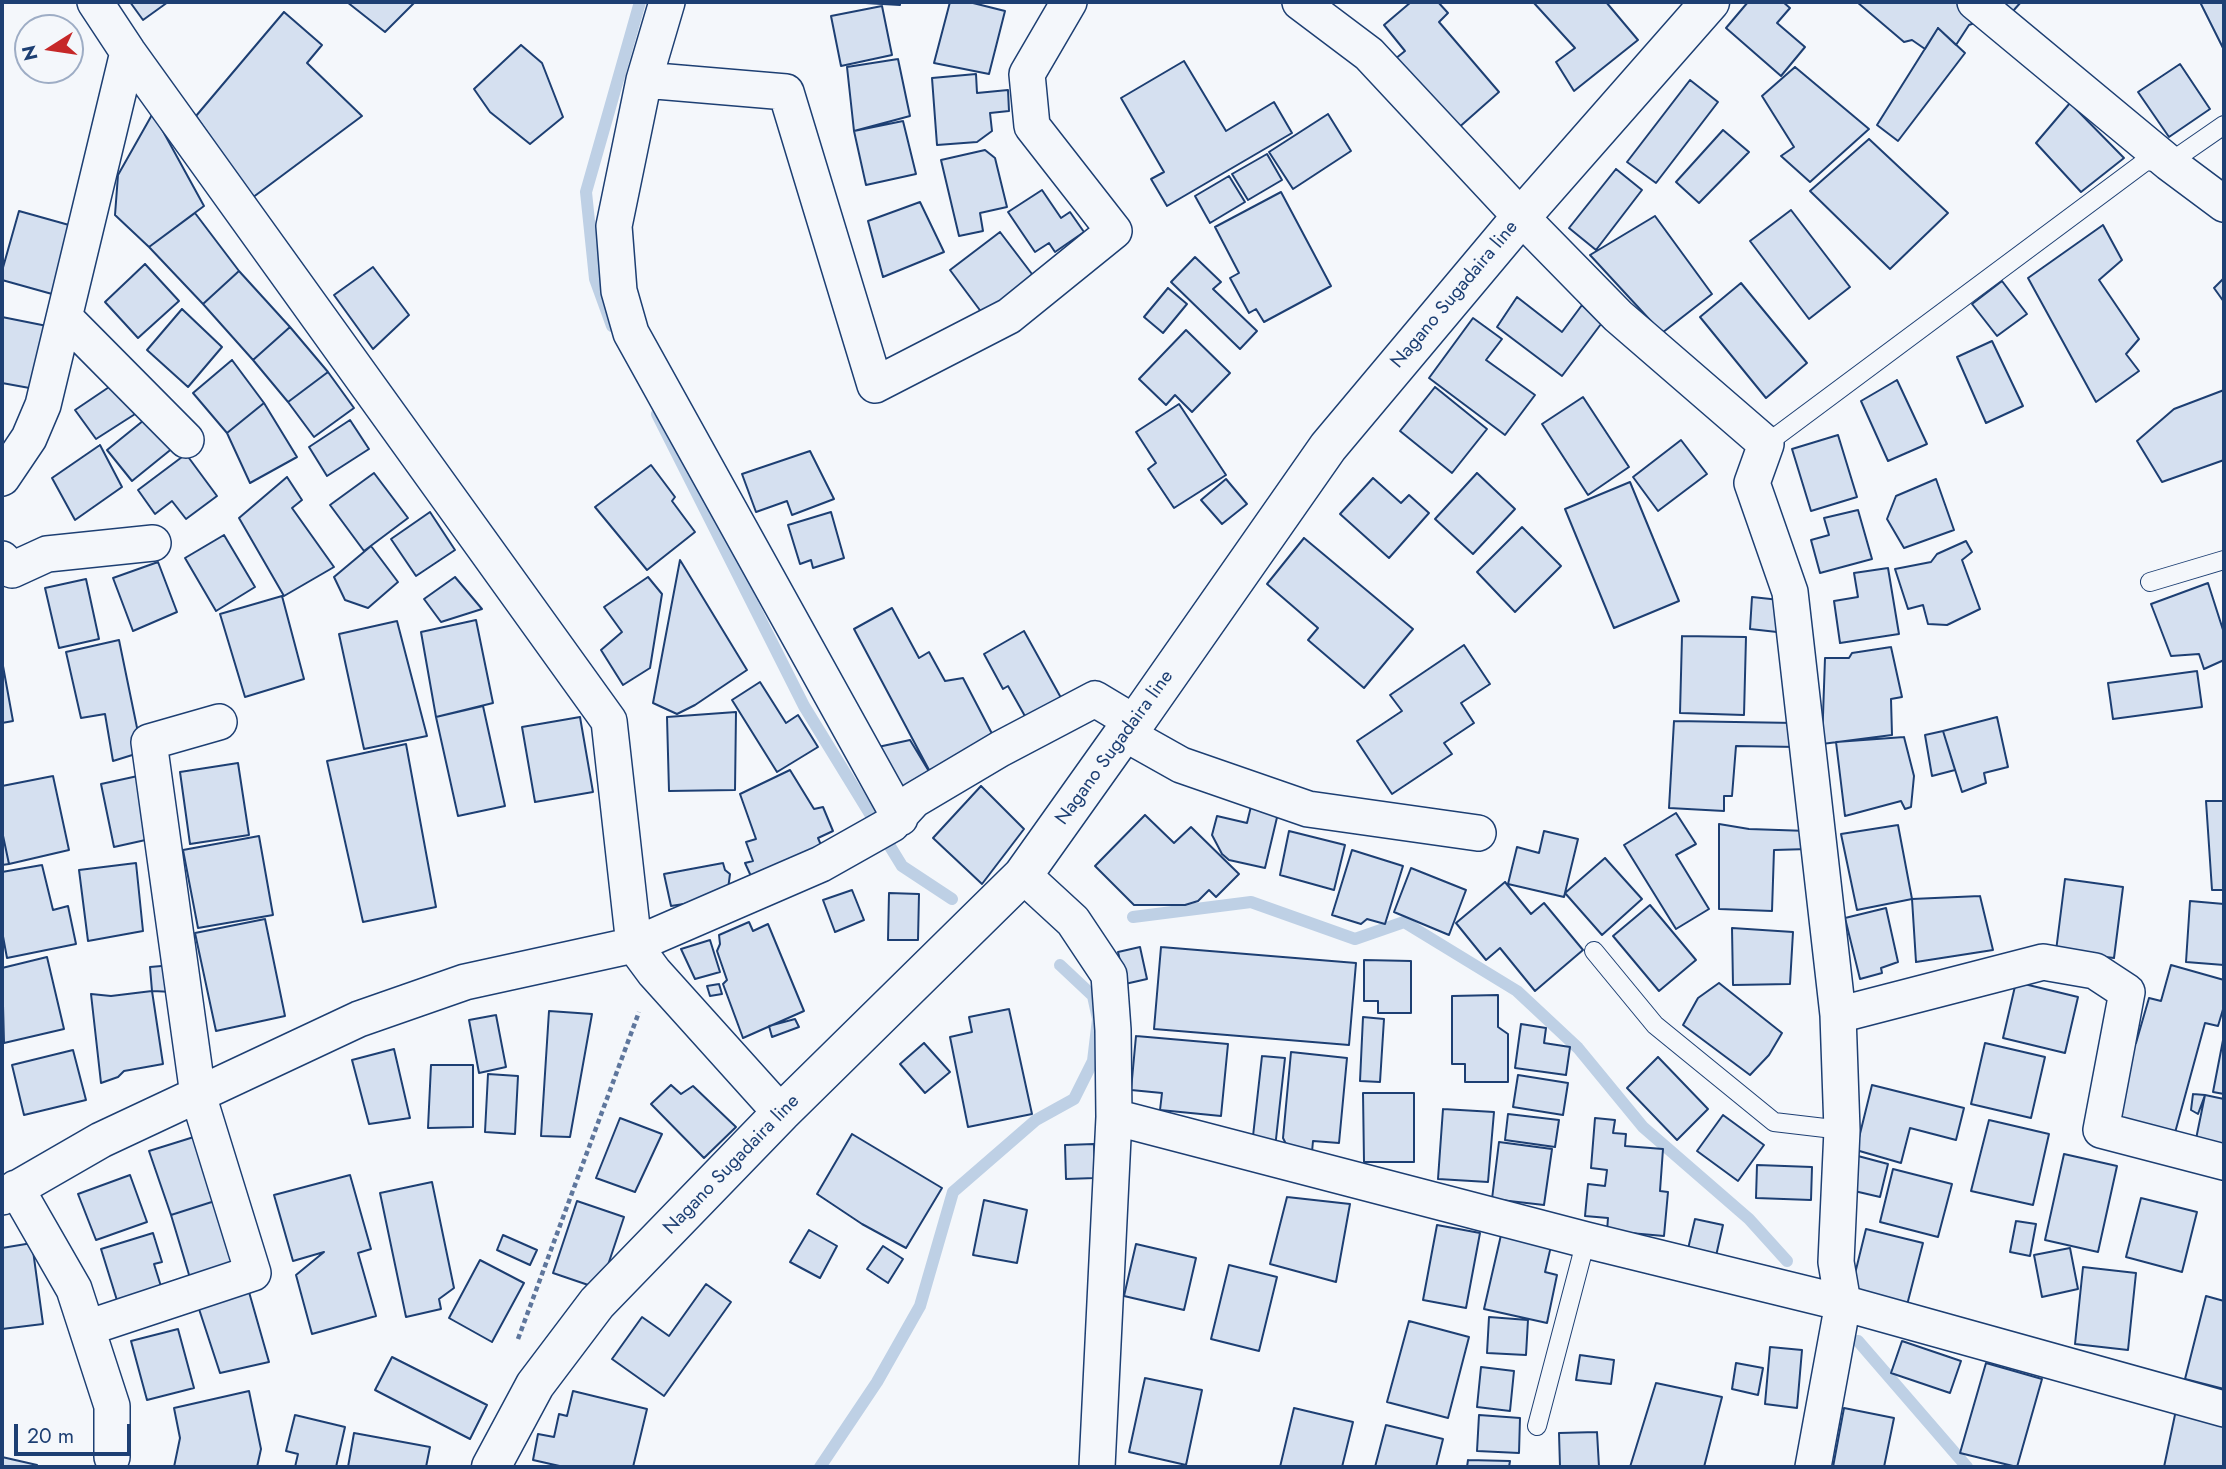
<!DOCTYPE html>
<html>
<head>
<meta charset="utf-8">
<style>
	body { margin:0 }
	#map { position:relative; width:2226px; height:1469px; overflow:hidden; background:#f4f7fb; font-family:Jost,sans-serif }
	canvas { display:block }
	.frame { position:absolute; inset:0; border:4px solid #1d3f73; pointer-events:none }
	.north { position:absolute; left:14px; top:14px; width:70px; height:70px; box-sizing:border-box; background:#f4f7fb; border:2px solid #9eadc5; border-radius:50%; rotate:258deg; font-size:19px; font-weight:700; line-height:28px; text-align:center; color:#1d3f73 }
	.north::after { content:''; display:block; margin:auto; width:24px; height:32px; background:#c62828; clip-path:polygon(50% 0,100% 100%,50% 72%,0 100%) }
	.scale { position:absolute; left:14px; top:1424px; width:117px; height:32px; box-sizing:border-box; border:4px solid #1d3f73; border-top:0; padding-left:9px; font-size:21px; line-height:24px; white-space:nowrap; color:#1d3f73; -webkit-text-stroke:5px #f4f7fb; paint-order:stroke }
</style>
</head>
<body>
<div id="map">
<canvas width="2226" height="1469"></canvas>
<div class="frame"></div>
<div class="north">N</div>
<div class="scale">20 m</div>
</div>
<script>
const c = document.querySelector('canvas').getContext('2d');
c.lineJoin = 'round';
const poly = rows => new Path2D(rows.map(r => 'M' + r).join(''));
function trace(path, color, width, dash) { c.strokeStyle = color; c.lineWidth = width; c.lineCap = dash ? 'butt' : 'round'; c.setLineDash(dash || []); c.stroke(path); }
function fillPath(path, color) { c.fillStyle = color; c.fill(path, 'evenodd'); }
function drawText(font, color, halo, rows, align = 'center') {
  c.font = font + ' Jost,sans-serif'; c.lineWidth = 5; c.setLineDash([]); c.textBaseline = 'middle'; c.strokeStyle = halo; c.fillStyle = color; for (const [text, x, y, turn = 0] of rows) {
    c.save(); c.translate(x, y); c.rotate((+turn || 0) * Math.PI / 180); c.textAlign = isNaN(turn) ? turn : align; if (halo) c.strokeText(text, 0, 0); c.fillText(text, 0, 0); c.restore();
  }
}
trace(poly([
	[612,326,595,279,586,192,640,2],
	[657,414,804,706,902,866,952,899],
	[1133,917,1251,902,1355,939,1404,922,1517,991,1578,1048,1643,1127,1749,1219,1787,1261],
	[1858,1341,1967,1467],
	[820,1467,877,1382,920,1306,953,1192,1036,1120,1074,1099,1093,1061,1098,1019,1093,996,1060,965]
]), '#bed0e5', 12);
const building = poly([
	[130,2,168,2,143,20,130,2],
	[347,2,412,2,414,3,385,32,347,2],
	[848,2,900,2,900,5,848,2],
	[950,2,969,2,1005,11,989,74,934,63,950,2],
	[1411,2,1438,2,1448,13,1439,22,1499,92,1456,130,1395,59,1405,51,1384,25,1411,2],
	[1606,2,1638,40,1574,91,1556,62,1575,48,1534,3,1606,2],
	[1748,2,1783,2,1790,8,1777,23,1805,47,1781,76,1726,28,1748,2],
	[1857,2,1962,2,1983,20,1969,25,1956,45,1938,28,1925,49,1912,40,1904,42,1857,2],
	[1986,2,2021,2,2006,19,1986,2],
	[2200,2,2224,2,2224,50,2200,2],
	[882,6,892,55,841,66,831,16,882,6],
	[284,12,322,45,307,63,362,116,252,198,196,116,284,12],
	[1938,28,1965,53,1898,141,1877,125,1938,28],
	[521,45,542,63,563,117,530,144,490,112,474,89,521,45],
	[898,59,910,116,854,131,847,67,898,59],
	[1184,61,1226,131,1274,102,1292,133,1167,206,1151,179,1164,172,1121,98,1184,61],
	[2180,64,2210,109,2169,137,2138,92,2180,64],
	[1795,67,1869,129,1810,182,1781,156,1794,147,1762,96,1795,67],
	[976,74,977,93,1008,90,1009,111,990,113,992,131,977,142,937,145,932,78,976,74],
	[1690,80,1718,102,1656,183,1627,162,1690,80],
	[2070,103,2124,158,2081,192,2036,143,2070,103],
	[153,113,204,206,149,247,115,215,118,175,153,113],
	[1328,114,1351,151,1293,189,1269,152,1328,114],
	[903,121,916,174,866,185,854,131,903,121],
	[1723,130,1749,152,1699,203,1676,182,1723,130],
	[1869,139,1948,213,1890,269,1810,191,1869,139],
	[985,150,995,158,1007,207,980,213,983,231,959,236,941,160,985,150],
	[1267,154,1282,180,1248,200,1232,174,1267,154],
	[1616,169,1642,190,1596,250,1569,228,1616,169],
	[1229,176,1245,202,1210,223,1195,196,1229,176],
	[1042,190,1061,218,1070,212,1084,232,1055,252,1049,243,1035,252,1008,212,1042,190],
	[1281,192,1331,286,1264,322,1256,309,1249,313,1230,278,1239,273,1215,227,1281,192],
	[920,202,944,252,883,277,868,221,920,202],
	[1791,210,1850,287,1809,319,1750,241,1791,210],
	[19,211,69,225,52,294,2,280,2,271,19,211],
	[195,213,239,271,203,304,149,247,195,213],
	[1655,216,1712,294,1662,333,1590,255,1655,216],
	[2103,225,2122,260,2099,280,2139,339,2126,354,2139,371,2096,402,2028,278,2103,225],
	[1000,232,1035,278,985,317,950,270,1000,232],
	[1195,257,1221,282,1213,289,1257,331,1240,349,1171,282,1195,257],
	[145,264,179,301,138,338,105,302,145,264],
	[373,267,409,315,373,349,334,295,373,267],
	[239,271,290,327,253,360,203,304,239,271],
	[2224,278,2224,302,2214,288,2224,278],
	[2002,281,2027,314,1997,336,1972,304,2002,281],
	[1741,283,1807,363,1766,398,1700,317,1741,283],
	[1168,288,1187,304,1163,333,1144,317,1168,288],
	[1517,297,1562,332,1582,305,1601,324,1562,376,1497,327,1517,297],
	[182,309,222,347,188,387,147,350,182,309],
	[2,317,47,326,35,389,2,383,2,317],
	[1473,318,1502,339,1486,360,1535,395,1505,435,1429,378,1473,318],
	[290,327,328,372,288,402,253,360,290,327],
	[1186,330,1230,373,1192,412,1175,395,1166,405,1139,379,1186,330],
	[1992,341,2023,406,1986,423,1957,357,1992,341],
	[232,360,264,403,227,433,193,393,232,360],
	[328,372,354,408,314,437,288,402,328,372],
	[1897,380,1927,444,1888,461,1861,401,1897,380],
	[118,381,143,409,96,439,75,410,118,381],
	[1435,387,1487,429,1452,473,1400,431,1435,387],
	[2224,390,2224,460,2162,482,2137,441,2174,409,2224,390],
	[1583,397,1629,467,1588,495,1542,424,1583,397],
	[264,403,297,457,250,483,227,433,264,403],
	[1179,404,1226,475,1174,508,1148,469,1156,463,1136,432,1179,404],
	[149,416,174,447,132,481,107,450,149,416],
	[350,420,369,449,327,476,309,447,350,420],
	[1838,435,1857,497,1811,511,1792,449,1838,435],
	[1681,440,1707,474,1658,511,1633,477,1681,440],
	[100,445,122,487,75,520,52,478,100,445],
	[810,451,834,499,792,515,787,501,756,512,742,474,810,451],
	[186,454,217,496,186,519,172,501,155,514,138,490,186,454],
	[651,465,675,497,672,501,695,532,647,570,595,507,651,465],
	[374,473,408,518,364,551,330,505,374,473],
	[1477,473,1515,509,1473,554,1435,519,1477,473],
	[287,477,302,500,292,508,334,567,284,596,239,518,287,477],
	[1373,478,1401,503,1409,495,1429,513,1389,558,1340,514,1373,478],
	[1226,479,1247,504,1222,524,1201,500,1226,479],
	[1936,479,1954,530,1904,548,1887,519,1896,496,1936,479],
	[1630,482,1679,601,1614,628,1565,509,1630,482],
	[1858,510,1872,559,1820,573,1811,540,1829,535,1824,518,1858,510],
	[430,512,455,550,416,576,391,539,430,512],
	[831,512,844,558,813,568,811,560,800,564,788,525,831,512],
	[1522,527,1561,566,1515,612,1477,572,1522,527],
	[224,535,255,587,216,611,185,558,224,535],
	[1304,538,1413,629,1364,688,1308,640,1318,628,1267,584,1304,538],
	[1966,541,1972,552,1962,560,1980,609,1947,625,1928,624,1923,605,1908,609,1895,569,1931,562,1937,554,1966,541],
	[371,546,398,582,368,608,345,600,334,577,371,546],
	[680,560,747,670,695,705,677,714,653,703,680,560],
	[158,562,177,612,133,631,113,578,158,562],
	[1888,568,1899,634,1840,643,1834,601,1858,597,1854,573,1888,568],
	[455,577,482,609,441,622,424,599,455,577],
	[648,577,662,594,650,668,623,685,601,650,622,632,604,607,648,577],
	[86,579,99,639,59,648,45,588,86,579],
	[2208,583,2224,633,2224,660,2204,669,2199,654,2171,656,2151,604,2208,583],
	[282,596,304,679,245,697,220,614,282,596],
	[1752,597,1780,600,1777,632,1750,629,1752,597],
	[892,608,919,658,929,652,945,681,963,678,1000,749,936,783,854,629,892,608],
	[476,620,493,703,436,717,421,632,476,620],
	[397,621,427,736,364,749,339,634,397,621],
	[1024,631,1065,705,1030,725,1008,686,1003,689,984,654,1024,631],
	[1682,636,1746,637,1744,715,1680,713,1682,636],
	[119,640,142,752,113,761,105,714,81,718,66,652,119,640],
	[1464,645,1490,684,1461,703,1474,723,1444,743,1452,754,1392,794,1357,741,1402,711,1390,695,1464,645],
	[1891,647,1902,697,1891,699,1892,735,1822,744,1825,658,1849,658,1852,653,1891,647],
	[3,666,13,721,2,723,2,667,3,666],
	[2197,671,2202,707,2113,719,2108,683,2197,671],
	[760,682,786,723,798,715,818,747,777,772,732,700,760,682],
	[483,706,505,806,458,816,436,717,483,706],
	[736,712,735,790,669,791,667,717,736,712],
	[580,717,593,792,535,802,522,727,580,717],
	[1997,717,2008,767,1984,773,1986,783,1962,792,1943,731,1997,717],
	[1674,721,1796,723,1798,747,1736,746,1732,796,1724,796,1724,811,1669,808,1674,721],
	[1943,731,1955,770,1932,776,1925,735,1943,731],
	[1904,737,1914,776,1911,807,1905,809,1901,801,1845,816,1836,742,1904,737],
	[910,740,936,783,906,810,878,747,910,740],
	[406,744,436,907,363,922,327,761,406,744],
	[238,763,249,835,190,844,180,772,238,763],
	[790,770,814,809,823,807,833,831,818,838,824,852,755,885,745,863,753,861,746,842,756,839,740,794,790,770],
	[147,774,159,837,114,847,101,784,147,774],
	[53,776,69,850,9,864,2,831,2,786,53,776],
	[981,786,1024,829,982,884,933,838,981,786],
	[2206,801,2224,801,2224,890,2212,890,2206,801],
	[1252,802,1279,809,1265,868,1229,860,1222,854,1212,835,1217,816,1247,823,1252,802],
	[1676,813,1696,844,1676,855,1709,909,1676,929,1624,845,1676,813],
	[1145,815,1174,843,1191,827,1239,874,1216,897,1209,890,1198,901,1185,905,1134,905,1095,866,1145,815],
	[1719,824,1749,829,1808,831,1809,849,1774,850,1772,911,1719,909,1719,824],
	[1898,825,1912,899,1857,910,1841,834,1898,825],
	[2,831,9,864,2,865,2,831],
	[1289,831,1345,845,1334,890,1280,875,1289,831],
	[1544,831,1578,839,1564,897,1508,884,1517,847,1539,853,1544,831],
	[259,836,273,915,198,928,183,850,259,836],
	[1352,850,1403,866,1385,924,1367,919,1361,924,1332,915,1352,850],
	[1605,858,1642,899,1602,935,1565,893,1605,858],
	[136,863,143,931,88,941,79,870,136,863],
	[723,863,725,870,730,874,728,889,722,898,671,906,664,874,723,863],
	[42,865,53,910,68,906,76,944,7,958,2,931,2,872,42,865],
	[1411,868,1466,890,1449,935,1394,912,1411,868],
	[2065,879,2123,887,2114,958,2056,951,2065,879],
	[1505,882,1531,914,1544,903,1583,950,1535,991,1500,948,1486,960,1456,923,1505,882],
	[852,890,864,920,835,932,823,900,852,890],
	[889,893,919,894,918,940,888,940,889,893],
	[1980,896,1993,950,1916,962,1912,899,1980,896],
	[2190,901,2224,904,2224,965,2186,962,2190,901],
	[1650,905,1696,960,1659,991,1613,936,1650,905],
	[1886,908,1898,962,1881,968,1882,973,1860,979,1845,918,1886,908],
	[265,919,285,1016,216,1031,195,933,265,919],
	[749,922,753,931,768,924,804,1011,743,1038,723,984,727,980,717,951,720,944,719,935,749,922],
	[1732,928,1793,932,1790,984,1733,985,1732,928],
	[710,940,720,972,695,979,681,949,710,940],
	[1140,947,1147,979,1125,984,1118,952,1140,947],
	[1161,947,1356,963,1349,1045,1154,1029,1161,947],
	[47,957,64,1029,4,1043,2,968,47,957],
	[1364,960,1411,961,1411,1013,1378,1013,1378,1001,1364,1001,1364,960],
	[173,965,174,992,152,991,150,967,173,965],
	[2171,965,2224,980,2224,1006,2218,1026,2205,1023,2173,1140,2109,1122,2131,1042,2136,1043,2149,998,2161,1001,2171,965],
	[2016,982,2078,997,2065,1053,2003,1038,2016,982],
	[1719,983,1782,1033,1769,1055,1750,1075,1683,1025,1698,998,1719,983],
	[719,984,722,994,710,996,707,986,719,984],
	[152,991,163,1064,124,1071,118,1077,101,1083,91,994,111,996,152,991],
	[1498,995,1498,1027,1508,1034,1508,1082,1465,1082,1465,1064,1452,1064,1452,996,1498,995],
	[1009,1009,1032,1114,968,1127,950,1037,972,1032,969,1017,1009,1009],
	[549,1011,592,1014,570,1137,541,1136,549,1011],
	[496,1015,506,1067,479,1073,469,1020,496,1015],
	[1363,1017,1384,1019,1380,1082,1360,1081,1363,1017],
	[795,1019,799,1027,772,1037,769,1026,795,1019],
	[1521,1024,1546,1028,1544,1043,1570,1047,1566,1075,1515,1068,1521,1024],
	[2224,1035,2224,1094,2213,1092,2224,1035],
	[1136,1036,1228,1044,1221,1116,1160,1110,1162,1093,1131,1090,1136,1036],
	[924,1043,950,1072,925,1093,900,1064,924,1043],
	[1985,1043,2045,1057,2031,1118,1971,1104,1985,1043],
	[394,1049,410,1118,369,1124,352,1060,394,1049],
	[73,1050,86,1100,24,1115,12,1065,73,1050],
	[1291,1052,1347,1058,1339,1143,1313,1141,1312,1152,1289,1150,1283,1138,1291,1052],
	[1262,1056,1285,1058,1275,1148,1252,1145,1262,1056],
	[1658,1057,1708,1109,1677,1140,1627,1088,1658,1057],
	[431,1065,473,1065,473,1127,428,1128,431,1065],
	[488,1074,518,1076,515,1134,485,1132,488,1074],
	[1518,1075,1568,1083,1563,1115,1513,1107,1518,1075],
	[671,1085,681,1094,693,1086,736,1127,704,1158,651,1104,671,1085],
	[1872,1085,1964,1108,1956,1140,1910,1128,1901,1163,1856,1150,1872,1085],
	[1363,1093,1414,1093,1414,1162,1364,1162,1363,1093],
	[2193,1094,2205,1095,2198,1114,2191,1110,2193,1094],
	[2205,1095,2224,1099,2224,1146,2196,1139,2205,1095],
	[1443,1109,1494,1112,1488,1182,1438,1179,1443,1109],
	[1508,1114,1559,1120,1555,1147,1505,1140,1508,1114],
	[1723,1115,1764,1145,1738,1181,1697,1151,1723,1115],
	[620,1118,662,1134,635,1192,596,1178,620,1118],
	[1595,1118,1615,1120,1613,1133,1626,1134,1625,1146,1663,1149,1660,1191,1668,1192,1664,1236,1607,1231,1608,1218,1585,1216,1588,1184,1605,1186,1607,1170,1591,1168,1595,1118],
	[1989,1120,2049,1134,2033,1205,1971,1191,1989,1120],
	[852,1134,942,1188,906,1248,862,1224,817,1194,852,1134],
	[197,1136,218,1200,171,1215,149,1151,197,1136],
	[1499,1142,1552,1149,1544,1205,1492,1199,1499,1142],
	[1094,1144,1095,1178,1066,1179,1065,1145,1094,1144],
	[2064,1154,2117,1166,2098,1252,2045,1240,2064,1154],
	[1858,1156,1888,1164,1880,1197,1850,1190,1858,1156],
	[1757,1165,1812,1167,1811,1200,1756,1198,1757,1165],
	[1893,1169,1952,1184,1938,1237,1880,1222,1893,1169],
	[130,1175,147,1222,96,1240,78,1194,130,1175],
	[350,1175,371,1249,358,1253,376,1316,312,1334,296,1275,324,1252,293,1261,274,1195,350,1175],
	[432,1182,454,1288,439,1299,441,1309,406,1317,380,1193,432,1182],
	[1287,1197,1350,1204,1336,1282,1270,1264,1287,1197],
	[2141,1198,2197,1212,2182,1272,2126,1257,2141,1198],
	[218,1200,240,1263,190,1278,171,1215,218,1200],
	[984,1200,1027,1210,1017,1263,973,1255,984,1200],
	[577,1201,624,1217,600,1289,553,1273,577,1201],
	[1695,1219,1723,1225,1716,1256,1688,1249,1695,1219],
	[2016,1221,2036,1224,2030,1256,2010,1252,2016,1221],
	[1437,1225,1480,1233,1466,1308,1423,1300,1437,1225],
	[1866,1229,1923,1243,1907,1305,1851,1290,1866,1229],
	[809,1230,837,1246,820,1278,790,1262,809,1230],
	[153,1233,162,1262,154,1264,164,1296,120,1310,101,1249,153,1233],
	[503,1235,537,1250,530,1265,497,1250,503,1235],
	[1501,1235,1551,1246,1545,1272,1557,1275,1547,1323,1484,1309,1501,1235],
	[32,1243,43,1324,2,1329,2,1248,32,1243],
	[1136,1244,1196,1258,1184,1310,1124,1296,1136,1244],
	[883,1246,903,1259,888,1283,867,1269,883,1246],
	[2070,1248,2078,1289,2042,1297,2034,1255,2070,1248],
	[480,1260,524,1283,492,1342,449,1318,480,1260],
	[1229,1265,1277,1277,1259,1351,1211,1339,1229,1265],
	[2083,1267,2136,1273,2128,1350,2075,1344,2083,1267],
	[706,1284,731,1302,664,1396,612,1359,642,1317,669,1336,706,1284],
	[249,1292,269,1362,220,1373,199,1309,249,1292],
	[2206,1296,2224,1301,2224,1389,2185,1379,2206,1296],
	[1489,1317,1528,1320,1526,1355,1487,1353,1489,1317],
	[1409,1321,1469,1337,1448,1418,1387,1402,1409,1321],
	[178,1329,194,1388,147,1400,131,1341,178,1329],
	[1902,1341,1961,1361,1950,1393,1891,1373,1902,1341],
	[1770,1347,1802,1350,1797,1408,1765,1404,1770,1347],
	[1580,1355,1614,1360,1611,1384,1576,1380,1580,1355],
	[392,1357,487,1405,470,1439,375,1390,392,1357],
	[1736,1363,1763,1368,1758,1395,1732,1389,1736,1363],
	[1986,1363,2042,1379,2017,1467,1960,1453,1986,1363],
	[1481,1367,1514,1371,1510,1411,1477,1407,1481,1367],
	[1145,1378,1202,1390,1186,1465,1129,1452,1145,1378],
	[1656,1383,1722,1397,1704,1467,1630,1467,1656,1383],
	[249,1391,261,1449,257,1467,174,1467,180,1438,174,1408,249,1391],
	[573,1391,647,1409,633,1467,564,1467,533,1460,538,1434,554,1437,559,1414,567,1416,573,1391],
	[1294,1408,1353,1422,1342,1467,1280,1467,1294,1408],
	[1844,1408,1894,1418,1884,1467,1833,1467,1844,1408],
	[2176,1410,2224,1422,2224,1467,2164,1467,2176,1410],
	[295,1415,345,1427,336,1467,295,1467,298,1454,286,1451,295,1415],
	[1479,1415,1520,1418,1519,1453,1477,1451,1479,1415],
	[1386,1425,1443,1439,1436,1467,1375,1467,1386,1425],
	[1597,1432,1599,1467,1560,1467,1559,1433,1597,1432],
	[354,1433,430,1447,426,1467,348,1467,354,1433],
	[2,1457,37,1465,37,1467,2,1467,2,1457],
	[1468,1460,1510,1461,1509,1467,1467,1467,1468,1460]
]);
fillPath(building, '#d5e0f0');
trace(building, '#1d3f73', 2);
const lane = poly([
	[1766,444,2146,161,2169,163,2224,125],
	[2150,582,2224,560],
	[1594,951,1655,1025,1774,1122,1842,1130],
	[1537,1426,1586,1240]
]);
const street = poly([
	[95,2,128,52,609,721,634,945,654,972,781,1113],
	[667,2,644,80,614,226,619,291,631,333,900,818],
	[1300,2,1369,54,1521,217,1618,316,1766,444,1752,483,1790,592,1838,1015,1842,1130,1836,1262,1843,1303,1813,1467],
	[1975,2,2169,163,2224,204],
	[644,80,786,92,875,385,1009,316,1114,231,1032,126,1027,74,1069,2],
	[65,318,186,440],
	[2,478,29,438,43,405,128,52],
	[2,559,12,570,47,554,153,543],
	[1124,733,1181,765,1308,809,1478,833],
	[1023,875,1073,921,1109,975,1113,1030,1114,1117,1097,1467],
	[1838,1015,2043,962,2095,971,2127,992,2101,1130,2224,1162],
	[1114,1117,1586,1240,1843,1303,2224,1409],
	[16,1188,74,1289,112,1406,112,1457],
	[2,1197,101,1140,359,1019,465,982,634,945,821,864,892,824,914,800,1000,749,1095,699,1135,723],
	[87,1328,253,1273,198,1095,149,742,219,722]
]);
const primary = poly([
	[491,1467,535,1385,597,1303,781,1113,1023,875,1124,733,1135,723,1328,447,1521,217,1710,2]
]);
trace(lane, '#1d3f73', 20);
trace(street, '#1d3f73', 38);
trace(primary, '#1d3f73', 41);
trace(poly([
	[518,1339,639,1012]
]), '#5e769c', 4.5, [5, 3.5]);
trace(lane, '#f4f7fb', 18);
trace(street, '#f4f7fb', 35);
trace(primary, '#f4f7fb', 38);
drawText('19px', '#1d3f73', '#f4f7fb', [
	["Nagano Sugadaira line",1455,295,-50],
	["Nagano Sugadaira line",1115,748,-54],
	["Nagano Sugadaira line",732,1165,-46]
]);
</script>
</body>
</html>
